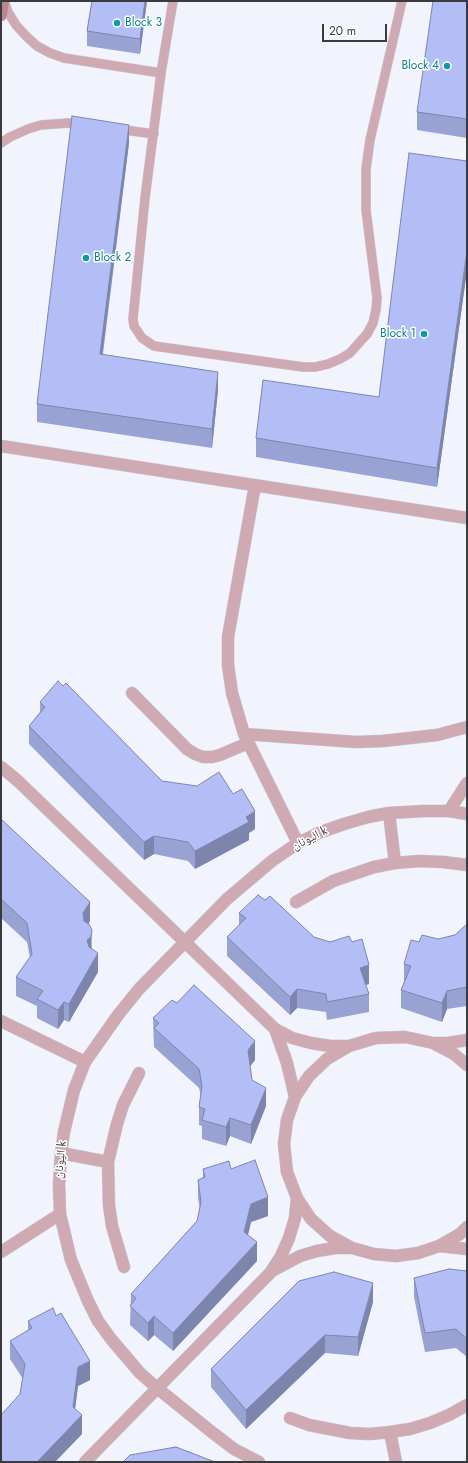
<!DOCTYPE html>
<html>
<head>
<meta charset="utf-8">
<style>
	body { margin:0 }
	#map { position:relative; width:468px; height:1463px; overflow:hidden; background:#f2f4fd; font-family:Jost,sans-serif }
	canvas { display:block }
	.frame { position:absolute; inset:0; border:2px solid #393a3d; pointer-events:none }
	.scale { position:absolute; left:322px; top:24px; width:65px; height:18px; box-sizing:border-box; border:2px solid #393a3d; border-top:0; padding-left:5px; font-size:12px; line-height:14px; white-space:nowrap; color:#393a3d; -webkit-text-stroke:3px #fff; paint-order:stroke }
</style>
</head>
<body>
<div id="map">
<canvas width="468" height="1463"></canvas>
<div class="frame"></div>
<div class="scale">20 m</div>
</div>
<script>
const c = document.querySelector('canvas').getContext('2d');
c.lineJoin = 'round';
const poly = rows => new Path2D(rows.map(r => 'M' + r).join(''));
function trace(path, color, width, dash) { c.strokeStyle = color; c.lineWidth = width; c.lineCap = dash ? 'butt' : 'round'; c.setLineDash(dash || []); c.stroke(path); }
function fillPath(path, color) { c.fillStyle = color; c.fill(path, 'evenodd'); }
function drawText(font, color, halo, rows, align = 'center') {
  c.font = font + ' Jost,"Noto Naskh Arabic",sans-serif'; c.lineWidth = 3; c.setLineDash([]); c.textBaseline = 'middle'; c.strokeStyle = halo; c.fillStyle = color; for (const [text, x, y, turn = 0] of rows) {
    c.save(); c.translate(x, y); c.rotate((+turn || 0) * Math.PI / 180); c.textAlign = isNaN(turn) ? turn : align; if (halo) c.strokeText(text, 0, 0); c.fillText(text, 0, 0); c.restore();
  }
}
const lane = poly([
	[4,1,8,12,16,25,26,36,37,46,50,53,64,58,161,73],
	[173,1,161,73,145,198,133,319,134,326,142,338,154,346,303,367,315,367,328,364,340,359,350,353,367,334,373,323,376,310,377,298,366,210,366,169,370,140,402,1],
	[118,129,154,134],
	[1,143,10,137,28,129,41,125,68,123,83,125]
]);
const street = poly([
	[1,446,467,518],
	[255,485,228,637,228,665,232,693,244,734,298,843],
	[132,693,187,749,195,754,203,757,212,757,220,755,248,743],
	[244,734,356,742,383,741,437,735,467,727],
	[1,767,18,781,275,1029,292,1038,311,1043,330,1046,348,1046],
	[449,811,467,783],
	[389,813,395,863],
	[296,902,333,881,374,867,395,863,419,861,443,862,467,865],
	[1,1021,85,1062],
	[275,1029,287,1063,295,1097],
	[435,1043,448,1043,467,1040],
	[467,1065,454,1054,433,1043,405,1037,376,1038,349,1046,327,1059,309,1076,295,1097,287,1120,284,1144,287,1172,297,1198,311,1219,330,1236,352,1248,374,1254,396,1256,418,1253,439,1246,460,1234,467,1227],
	[61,1153,108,1162],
	[439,1246,467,1249],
	[1,1252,60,1214],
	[124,1267,112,1226,109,1205,108,1162,117,1124,123,1105,139,1073],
	[272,1271,300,1256,317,1251,335,1248,351,1248],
	[290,1418,309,1425,350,1433,370,1434,390,1432,410,1429,430,1423,449,1415,467,1405],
	[390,1432,396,1462],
	[85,1462,270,1273,281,1256,289,1238,295,1218,297,1198],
	[259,1462,234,1449,213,1433,157,1388,140,1373,111,1339,98,1321,88,1301,71,1260,60,1214,59,1185,61,1153,64,1132,74,1090,85,1062,118,1015,139,989,227,899,273,860,298,843,321,832,344,824,368,817,389,813,424,811,449,811,467,814]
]);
const secondary = poly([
	[1,15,3,1]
]);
trace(lane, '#cdcfd7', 10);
trace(street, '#cdcfd7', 13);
trace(secondary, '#cdcfd7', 13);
trace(lane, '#cfaab3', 9);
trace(street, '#cfaab3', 12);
trace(secondary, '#ba8593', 12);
fillPath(poly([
	[92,1,147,1,140,54,87,46,87,31],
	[467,1,467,138,417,130,417,112],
	[129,143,103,354,218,390,212,448,37,422,37,404],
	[467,161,467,270,437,487,256,457,256,438,379,397],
	[40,702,162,781,233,794,255,829,249,833,249,840,195,869,188,861,154,854,144,860,29,744,29,726,40,712],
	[1,819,90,921,89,923,92,949,98,972,69,1022,64,1020,58,1029,37,1018,37,1006,16,996,16,977,30,958,27,942,1,918],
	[239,913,314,937,369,984,366,985,369,994,369,1012,327,1020,326,1012,297,1008,290,1015,227,956,227,937,239,925],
	[467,924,467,1006,447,1009,442,1022,401,1008,401,990,404,982,404,964,419,942,438,939,455,935],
	[153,1018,255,1060,250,1066,252,1080,266,1106,251,1144,230,1136,226,1146,202,1139,202,1126,199,1125,199,1107,201,1096,199,1088,154,1047],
	[203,1169,231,1169,268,1216,251,1222,248,1235,257,1261,173,1351,154,1335,148,1341,130,1325,131,1294,197,1221,200,1210,198,1198,198,1180,203,1178],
	[467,1271,467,1357,456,1348,425,1352,414,1297,414,1278],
	[373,1302,358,1356,325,1353,246,1429,211,1387,211,1369],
	[28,1321,90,1380,78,1386,75,1409,82,1434,55,1462,1,1462,20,1394,23,1379,10,1359,10,1341,28,1330]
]), '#99a3d3');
fillPath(poly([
	[145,1,147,1,140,54,140,39],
	[129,125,129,143,100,372,100,354],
	[467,251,467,270,437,487,437,468],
	[218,372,218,390,212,448,212,429],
	[255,811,255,829,249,833,249,840,195,869,195,851],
	[154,836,154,854,144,860,144,842],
	[90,902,90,921,83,932,83,913],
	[92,930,91,955,87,958,87,940],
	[98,953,98,972,69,1022,69,1004],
	[369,965,369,984,360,986,360,968],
	[297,989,297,1008,290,1015,290,997],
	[447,991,447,1009,442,1022,442,1003],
	[64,1002,64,1020,58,1029,58,1010],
	[255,1041,255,1060,248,1069,248,1050],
	[266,1088,266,1106,251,1144,251,1125],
	[230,1118,230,1136,226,1146,226,1127],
	[268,1197,268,1216,251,1222,244,1251,244,1232,251,1204],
	[257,1242,257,1261,173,1351,173,1333],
	[373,1283,373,1302,358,1356,358,1337],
	[154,1316,154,1335,148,1341,148,1323],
	[325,1335,325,1353,246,1429,246,1410],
	[90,1361,90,1380,78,1386,73,1424,82,1415,82,1434,55,1462,37,1462,78,1367]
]), '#7d85ac');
const building = poly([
	[92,1,145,1,140,39,87,31,92,1],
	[433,1,467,1,467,119,417,112,433,1],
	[72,116,129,125,100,354,218,372,212,429,37,404,72,116],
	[409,153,467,161,467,251,437,468,256,438,263,380,379,397,409,153],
	[58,681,63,686,66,683,162,781,197,786,219,772,233,794,242,789,255,811,246,817,249,822,195,851,188,842,154,836,144,842,29,726,45,707,40,702,58,681],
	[1,819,90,902,83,913,84,921,89,924,92,930,91,937,87,940,89,947,98,953,69,1004,64,1002,58,1010,37,999,43,991,16,977,32,954,27,923,1,899,1,819],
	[258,895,265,900,270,896,314,937,330,942,349,936,352,942,362,939,369,965,360,968,369,994,327,1002,326,994,297,989,290,997,227,937,246,918,239,913,258,895],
	[467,924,467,987,447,991,442,1003,401,990,411,966,404,964,411,940,419,942,422,935,438,939,455,935,467,924],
	[194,985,255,1041,248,1050,252,1080,266,1088,251,1125,230,1118,226,1127,202,1120,205,1109,199,1107,202,1086,199,1069,154,1028,159,1023,153,1018,172,1000,177,1003,194,985],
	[255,1160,268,1197,251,1204,244,1232,257,1242,173,1333,154,1316,148,1323,130,1306,136,1298,131,1294,197,1221,201,1202,198,1180,205,1177,203,1169,229,1161,231,1169,255,1160],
	[449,1269,467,1271,467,1339,456,1329,425,1333,414,1278,449,1269],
	[334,1272,373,1283,358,1337,325,1335,246,1410,211,1369,299,1281,334,1272],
	[53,1308,56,1316,61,1313,90,1361,78,1367,73,1407,82,1415,37,1462,1,1462,1,1415,20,1394,25,1364,10,1341,32,1328,28,1321,53,1308],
	[176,1447,215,1462,123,1462,130,1455,176,1447]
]);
fillPath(building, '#b2bef5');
trace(building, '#7d85ac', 1);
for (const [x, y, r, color] of [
	[117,23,4,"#0f9aa8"],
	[447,66,4,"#0f9aa8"],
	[86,258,4,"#0f9aa8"],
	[424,334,4,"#0f9aa8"]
]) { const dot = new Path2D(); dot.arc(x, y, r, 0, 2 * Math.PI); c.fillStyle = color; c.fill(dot); trace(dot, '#fff', 1.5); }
drawText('12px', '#0d838f', '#fff', [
	["Block 3",125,23],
	["Block 4",439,66,"right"],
	["Block 2",94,258],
	["Block 1",416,334,"right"]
], 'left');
drawText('12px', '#393a3d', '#fff', [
	["اليونان k",310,839,-27],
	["اليونان k",61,1160,-84]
]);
</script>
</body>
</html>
